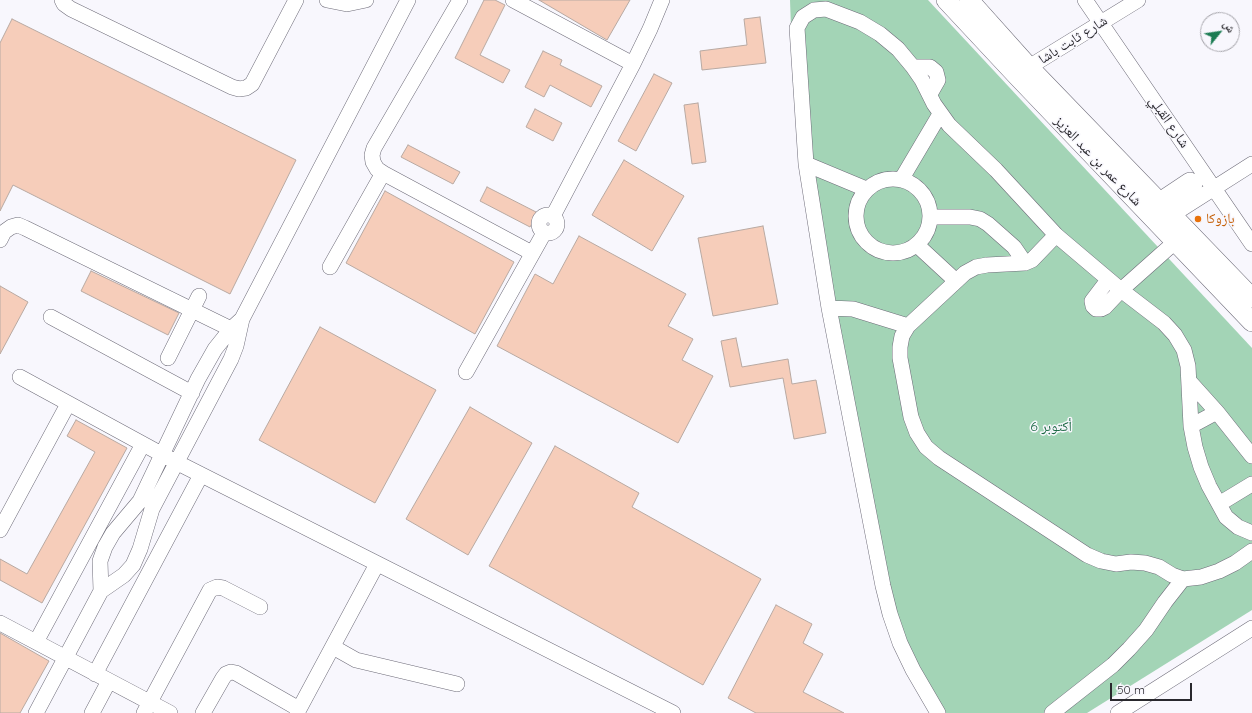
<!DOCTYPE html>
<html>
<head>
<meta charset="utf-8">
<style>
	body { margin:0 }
	#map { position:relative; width:1252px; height:713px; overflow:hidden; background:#f8f7fd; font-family:Quicksand,"Noto Naskh Arabic",sans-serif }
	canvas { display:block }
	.north { position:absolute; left:1200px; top:12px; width:40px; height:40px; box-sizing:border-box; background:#f8f7fd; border:1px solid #a5a4aa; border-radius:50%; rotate:60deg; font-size:11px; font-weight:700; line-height:16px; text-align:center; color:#29282d }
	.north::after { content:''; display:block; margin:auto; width:14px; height:18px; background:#1c7c53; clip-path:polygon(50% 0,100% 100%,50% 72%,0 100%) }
	.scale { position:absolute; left:1110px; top:683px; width:82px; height:18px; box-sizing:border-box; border:2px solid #29282d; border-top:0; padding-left:5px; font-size:12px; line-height:14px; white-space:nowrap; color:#29282d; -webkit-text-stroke:3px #f8f7fd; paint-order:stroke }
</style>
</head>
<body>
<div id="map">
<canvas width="1252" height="713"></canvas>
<div class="north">ش</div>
<div class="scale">50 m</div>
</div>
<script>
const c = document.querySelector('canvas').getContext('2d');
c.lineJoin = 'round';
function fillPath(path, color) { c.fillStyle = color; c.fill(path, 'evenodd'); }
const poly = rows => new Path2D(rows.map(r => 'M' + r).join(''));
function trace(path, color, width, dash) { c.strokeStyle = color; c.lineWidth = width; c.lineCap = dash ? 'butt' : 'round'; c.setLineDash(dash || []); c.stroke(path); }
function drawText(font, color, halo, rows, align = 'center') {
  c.font = font + ' Quicksand,"Noto Naskh Arabic",sans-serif'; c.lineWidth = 3; c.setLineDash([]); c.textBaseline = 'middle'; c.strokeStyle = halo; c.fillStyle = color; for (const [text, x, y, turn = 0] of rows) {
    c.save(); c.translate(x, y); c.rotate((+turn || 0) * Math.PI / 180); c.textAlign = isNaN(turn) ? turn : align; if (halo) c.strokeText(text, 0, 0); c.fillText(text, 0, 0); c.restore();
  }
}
fillPath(poly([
	[790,0,928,0,1252,348,1252,610,1087,713,932,713,894,645,801,167,793,83]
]), '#a3d4b6');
const building = poly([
	[484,0,495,0,505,5,480,55,510,70,503,83,455,58,484,0],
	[539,0,630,0,607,40,539,0],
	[760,17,766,63,702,70,700,51,747,45,744,19,760,17],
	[12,19,296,160,230,294,13,185,0,211,0,43,12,19],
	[543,51,562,60,560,65,602,86,591,107,550,85,544,97,525,87,543,51],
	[654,74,672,83,636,151,618,141,654,74],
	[698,103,706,162,692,164,684,105,698,103],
	[535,109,562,123,553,141,526,127,535,109],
	[408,145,460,172,453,184,401,157,408,145],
	[624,160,684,196,652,251,592,215,624,160],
	[487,187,538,213,530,227,480,201,487,187],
	[385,191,514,262,475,334,346,263,385,191],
	[763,226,778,304,713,316,698,238,763,226],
	[579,236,686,294,668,326,693,339,682,360,713,376,678,443,497,346,535,274,553,284,579,236],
	[91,271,179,313,168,335,81,291,91,271],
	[0,286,28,302,0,354,0,286],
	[320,327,436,390,375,503,259,440,320,327],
	[736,338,742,367,788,359,792,384,816,380,826,433,794,439,783,378,730,387,721,341,736,338],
	[470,407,532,443,468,555,406,519,470,407],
	[76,420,127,448,42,603,0,580,0,559,27,574,95,452,67,436,76,420],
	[555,446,639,493,632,507,761,579,703,685,489,566,555,446],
	[776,605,812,624,803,643,823,654,803,692,844,713,756,713,728,698,776,605],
	[0,633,49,661,20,713,0,713,0,633]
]);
fillPath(building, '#f6cdba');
trace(building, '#b8a9a2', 1);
const minor = poly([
	[62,0,64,4,71,9,232,87,239,89,246,88,252,84,296,0],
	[327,0,347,4,366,0],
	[460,0,374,148,372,155,373,162,377,169,383,173,532,253],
	[513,0,633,64],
	[1085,0,1252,244],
	[913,67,930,67,936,72,938,80,930,94],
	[1029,67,1138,0],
	[806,164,866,189],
	'856 216a37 37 0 1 1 74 0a37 37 0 1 1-74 0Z',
	[901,180,940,114],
	[1158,201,1188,181,1190,180,1194,182,1195,184,1193,188,1164,207],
	'539 224a9 9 0 1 1 18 0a9 9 0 1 1-18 0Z',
	[1172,215,1252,164],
	[553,216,633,64,650,29,662,0],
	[930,217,970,217,980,219,988,224,1014,247,1025,263],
	[1056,235,1032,260,1025,263,987,265,976,267,965,273,908,326,902,336,900,347,900,358,911,417,917,433,926,447,939,458,1087,555,1101,561,1116,564,1131,562,1145,563,1159,567,1172,575,1183,579,1201,577,1219,571,1235,563,1252,551],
	[0,240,4,232,11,227,18,225,25,228,231,329],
	[917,245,956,281],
	[330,267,383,173],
	[1108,280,1092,301,1093,306,1096,309,1101,309,1105,307,1121,290,1175,242],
	[829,308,853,309,908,326],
	[51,317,192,393],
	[168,358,199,296],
	[466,372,544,233],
	[20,377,176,462,673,713],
	[1190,382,1217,412,1252,456],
	[1191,426,1217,412],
	[1219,504,1252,484],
	[0,530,68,404],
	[101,591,100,561,105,547,113,533,140,501,198,379,215,349,231,329,242,319],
	[0,623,170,713],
	[36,642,143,444],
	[333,647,356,660,457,684],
	[95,674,201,475],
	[36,713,101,591,124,575,133,565,140,549,152,509,231,359,236,346,242,319,408,0],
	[92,713,109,681],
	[144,713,210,590,217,587,223,588,260,607],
	[203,713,223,678,226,674,231,672,236,673,299,709],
	[297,713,377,564],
	[938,713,913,670,900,643,890,614,883,586,829,308,806,164,797,28,803,17,814,10,826,9,860,22,880,34,898,49,913,67,922,80,934,104,949,125,996,170,1056,235,1121,290,1164,323,1175,335,1184,350,1188,366,1191,426,1195,447,1201,467,1209,486,1226,517,1238,527,1252,533],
	[1052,713,1113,665,1129,649,1146,630,1165,602,1183,579],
	[1118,713,1252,628]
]);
const major = poly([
	[946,0,1016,75,1252,322],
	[969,0,1029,67,1252,298]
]);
trace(minor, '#6e6c79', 16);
trace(major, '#6e6c79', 20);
trace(minor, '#fff', 15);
trace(major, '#fff', 19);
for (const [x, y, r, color] of [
	[1198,219,4,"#e8710a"]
]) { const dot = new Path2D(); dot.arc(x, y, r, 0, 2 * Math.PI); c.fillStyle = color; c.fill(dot); trace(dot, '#f8f7fd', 1.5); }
drawText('14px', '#29282d', '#f8f7fd', [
	["شارع ثابت باشا",1073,40,-32],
	["شارع القبلي",1169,122,55],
	["شارع عمر بن عبد العزيز",1098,161,46]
]);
drawText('14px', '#c56008', '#f8f7fd', [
	["بازوكا",1206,219]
], 'left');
drawText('14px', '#196742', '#f8f7fd', [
	["6 أكتوبر",1051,427]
]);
</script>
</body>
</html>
